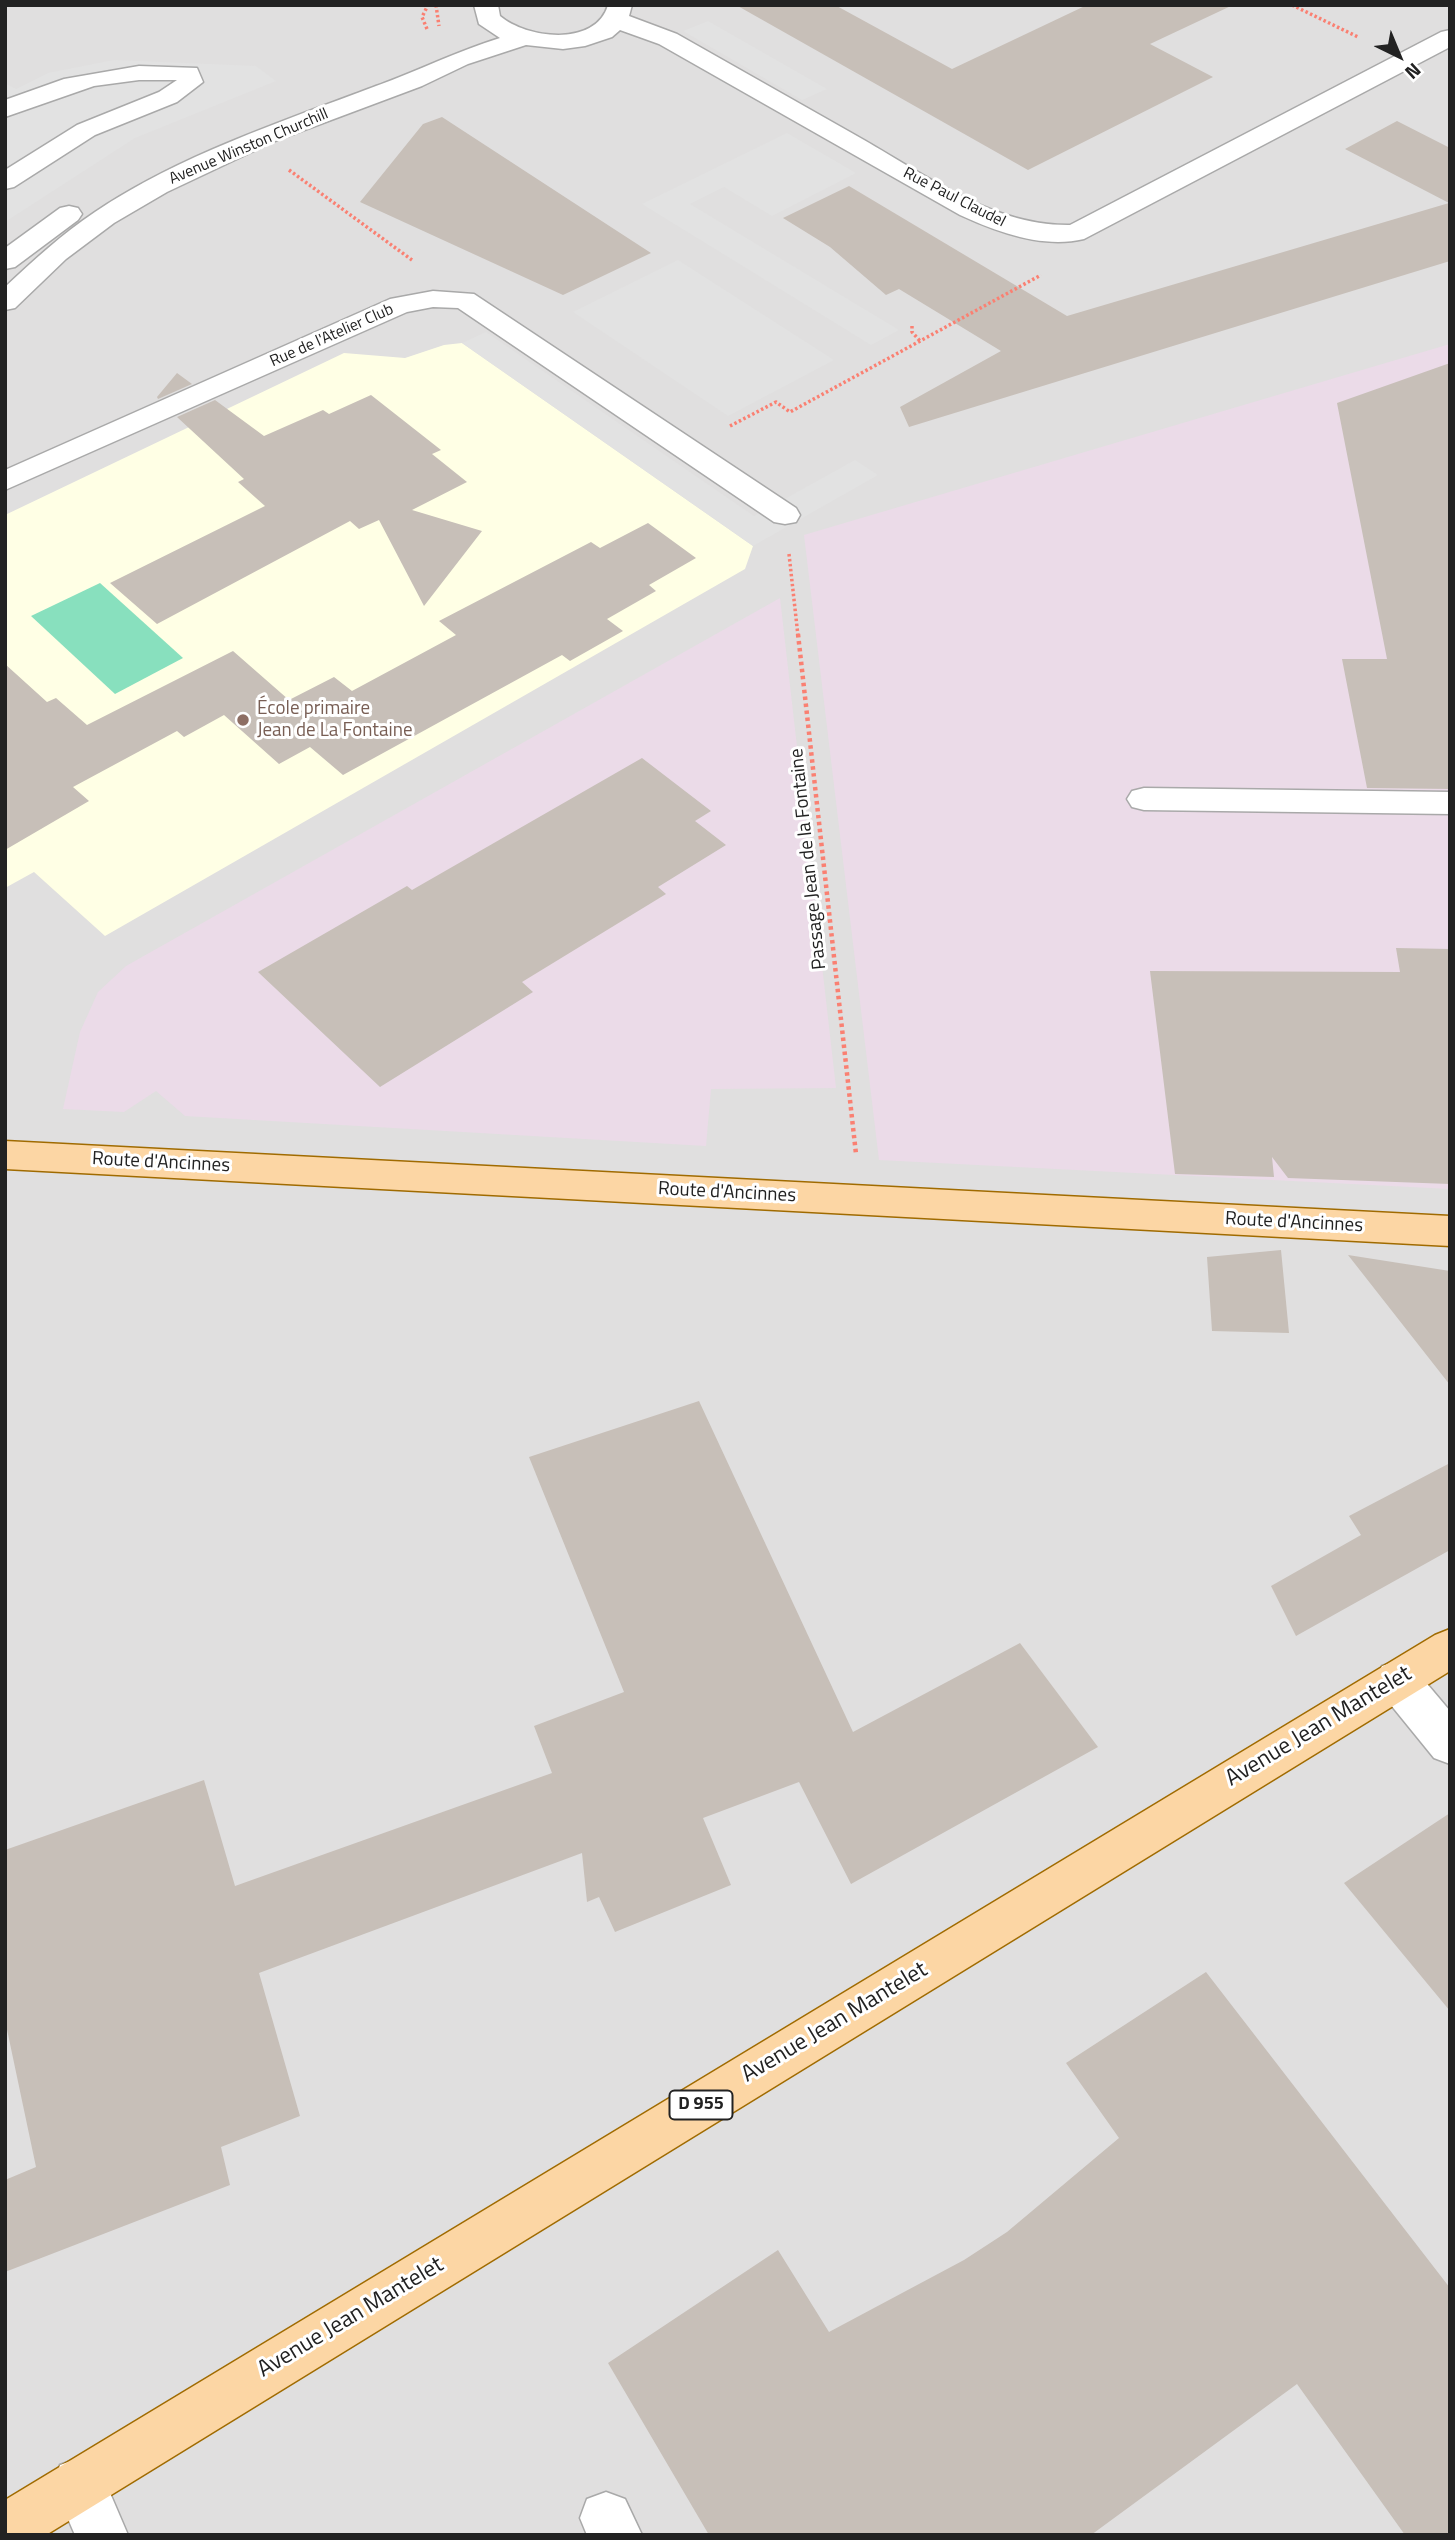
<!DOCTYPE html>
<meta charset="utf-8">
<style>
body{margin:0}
#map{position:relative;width:1455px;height:2540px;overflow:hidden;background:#f2efe9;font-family:"Titillium Web",sans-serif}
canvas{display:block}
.frame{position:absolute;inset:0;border:7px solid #222;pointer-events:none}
.north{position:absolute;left:1364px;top:21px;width:70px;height:70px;-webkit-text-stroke:5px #fff;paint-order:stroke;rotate:137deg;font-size:19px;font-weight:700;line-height:28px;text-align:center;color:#222}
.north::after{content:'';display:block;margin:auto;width:24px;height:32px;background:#222;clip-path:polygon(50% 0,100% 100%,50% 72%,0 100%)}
</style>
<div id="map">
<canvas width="1455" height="2540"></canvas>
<div class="frame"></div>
<div class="north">N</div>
</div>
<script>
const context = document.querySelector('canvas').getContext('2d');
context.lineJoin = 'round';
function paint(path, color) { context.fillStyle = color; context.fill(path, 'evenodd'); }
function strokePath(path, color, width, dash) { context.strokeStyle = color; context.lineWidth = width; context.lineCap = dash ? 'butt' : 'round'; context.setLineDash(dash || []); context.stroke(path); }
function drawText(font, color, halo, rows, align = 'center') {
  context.font = font + ' "Titillium Web",sans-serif'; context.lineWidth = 6; context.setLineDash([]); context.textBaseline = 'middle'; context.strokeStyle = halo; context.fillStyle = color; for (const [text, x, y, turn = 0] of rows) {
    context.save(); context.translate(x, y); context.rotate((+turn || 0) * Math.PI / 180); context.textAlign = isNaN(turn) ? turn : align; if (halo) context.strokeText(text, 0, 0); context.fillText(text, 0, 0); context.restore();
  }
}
const residential = new Path2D(`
 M5,5H1450V2535H5Z`);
const industrial = new Path2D(`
 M1450,344V1189L879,1160L804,535Z
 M780,598L836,1088L711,1089L706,1146L185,1116L156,1091L124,1112L63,1109L80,1032L98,992L126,966Z`);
const education = new Path2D(`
 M462,343L753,546L745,569L105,936L34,872L5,888V515L344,353L405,358L444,345Z`);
const pitch = new Path2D(`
 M100,583L183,658L115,694L31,616Z`);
const parking = new Path2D(`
 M708,21L827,89L802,100L683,31Z
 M114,60L256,66L276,81L135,138L5,222V83L16,89L48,73Z
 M787,133L856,173L772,216L724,187L690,204L899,330L871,345L642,204Z
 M678,260L834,360L728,416L573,312Z
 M486,332L754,516L855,460L878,475L753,546L462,343Z`);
const building = new Path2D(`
 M736,5H835L952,69L1087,5H1233L1150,44L1213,77L1028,170Z
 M442,117L614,229L651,253L563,295L360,202L423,124Z
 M1397,121L1450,148V261L909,427L900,407L1001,351L899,289L886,295L830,247L783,218L849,186L1067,316L1449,203L1345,149Z
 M1450,363V789L1367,788L1342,659H1387L1337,403Z
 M177,373L192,384L158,399L157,397Z
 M371,395L441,450L432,454L467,482L412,510L482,531L424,606L379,520L359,529L350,521L157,624L110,583L265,506L238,482L244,479L177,417L215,400L264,436L323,410L329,414Z
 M648,523L696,558L649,585L656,591L607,619L623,631L570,661L562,655L343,775L310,747L279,764L224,715L184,737L177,731L73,787L89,801L5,850V664L47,702L56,698L87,725L233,651L289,700L334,677L352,691L456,635L439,621L591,542L600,548Z
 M642,758L711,811L695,821L726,845L658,887L666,894L522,982L533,992L380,1087L258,972L407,886L412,890Z
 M1396,948L1450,949V1184L1288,1178L1272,1157L1274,1177L1175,1174L1150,971L1400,972Z
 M1281,1250L1289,1333L1212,1331L1207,1257Z
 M1348,1255L1450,1271V1385Z
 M699,1401L853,1732L1020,1643L1098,1747L851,1884L799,1782L703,1818L731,1885L615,1932L599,1897L587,1902L582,1853L259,1973L300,2116L221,2147L230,2185L5,2272V2180L36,2167L5,2020V1850L204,1780L235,1886L552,1773L534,1726L624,1692L529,1457Z
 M1450,1463V1550L1296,1636L1271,1586L1361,1535L1349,1516Z
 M1450,1813V2011L1344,1883Z
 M1206,1972L1450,2288V2535H1405L1297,2384L1091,2535H709L608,2363L778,2250L829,2332L964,2260L1007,2232L1119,2138L1066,2063Z`);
const pathFar1 = new Path2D(`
 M436,5L439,26
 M1292,5L1358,37
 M427,29L422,17L428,5
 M289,170L412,260
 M912,326V332L920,341
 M730,426L776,402L790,412L1041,275
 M789,554L798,636`);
const path = new Path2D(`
 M798,634L856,1154`);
const minor = new Path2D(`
 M474,5H498L500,16C527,39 596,47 608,5H632L629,16L677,34C737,68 797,102 857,136C923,173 991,226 1070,225L1441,32L1450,30V47L1084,239C1043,249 997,232 960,215L659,44L620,30L612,37L585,46L563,49L526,45L468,64L422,86L275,141L167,192L114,223L66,259L15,308L5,310V287C34,260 62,234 95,212C180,155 281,122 376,86C418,71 457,51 500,38L479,24Z
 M139,66L197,68L203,82L177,102L95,135L14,187L5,189V170L77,125L159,92L177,80H139L94,86L5,117V100L64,79Z
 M69,206L78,208L82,214L78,220L15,267L5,269V248L60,208Z
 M433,291L474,294L796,508L800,515L796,522L785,524L774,522L458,308L433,307L407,312L5,490V470L390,299Z
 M1144,788L1450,792V814L1144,810L1132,807L1127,799L1132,791Z
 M1397,1661L1412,1666L1450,1711V1764L1434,1758L1382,1694L1375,1680L1382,1666Z
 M79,2458L98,2465L128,2535H75L53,2484L60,2465Z
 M606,2492L625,2499L642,2535H587L580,2518L587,2499Z`);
const major = new Path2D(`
 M5,1141L1450,1216V1246L5,1169Z
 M1450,1629V1671L46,2535H5V2500L1435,1635Z`);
const markers = [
 [243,720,7,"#8d6e63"]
];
const farStreetnames = [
 ["Avenue Winston Churchill",249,147,-23],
 ["Rue Paul Claudel",954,198,27],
 ["Rue de l'Atelier Club",332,336,-24]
];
const shields = [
 [701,2105,63]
];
const shieldNames = [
 ["D 955",701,2105]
];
const educationNames = [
 ["École primaire",257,709],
 ["Jean de La Fontaine",257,731]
];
const streetNames = [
 ["Passage Jean de la Fontaine",809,859,-96],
 ["Route d'Ancinnes",161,1163,3],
 ["Route d'Ancinnes",727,1193,3],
 ["Route d'Ancinnes",1294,1223,3]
];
const nearStreetnames = [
 ["Avenue Jean Mantelet",1319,1727,-31],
 ["Avenue Jean Mantelet",835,2023,-31],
 ["Avenue Jean Mantelet",351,2318,-31]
];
paint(residential, '#e0dfdf');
paint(industrial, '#ebdbe8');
paint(education, '#ffffe5');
paint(pitch, '#88e0be');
paint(parking, '#e2e2e2');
paint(building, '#c7bfb8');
strokePath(minor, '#a9a9a9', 3);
strokePath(major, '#a06b00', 3);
strokePath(pathFar1, '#fa8072', 3.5, [2.5, 2.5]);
strokePath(path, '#fa8072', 4.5, [3.5, 3.5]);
paint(minor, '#fff');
paint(major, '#fcd6a4');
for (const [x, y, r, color] of markers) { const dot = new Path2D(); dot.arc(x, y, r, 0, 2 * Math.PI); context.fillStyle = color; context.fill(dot); strokePath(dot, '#fff', 2.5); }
drawText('16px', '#222', '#fff', farStreetnames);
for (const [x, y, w] of shields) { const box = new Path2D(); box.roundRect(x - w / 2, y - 14.5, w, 29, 5); context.fillStyle = '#fff'; context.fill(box); strokePath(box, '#222', 2); }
drawText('bold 18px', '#222', null, shieldNames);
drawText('19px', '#785e54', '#fff', educationNames, 'left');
drawText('19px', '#222', '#fff', streetNames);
drawText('23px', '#222', '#fff', nearStreetnames);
</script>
